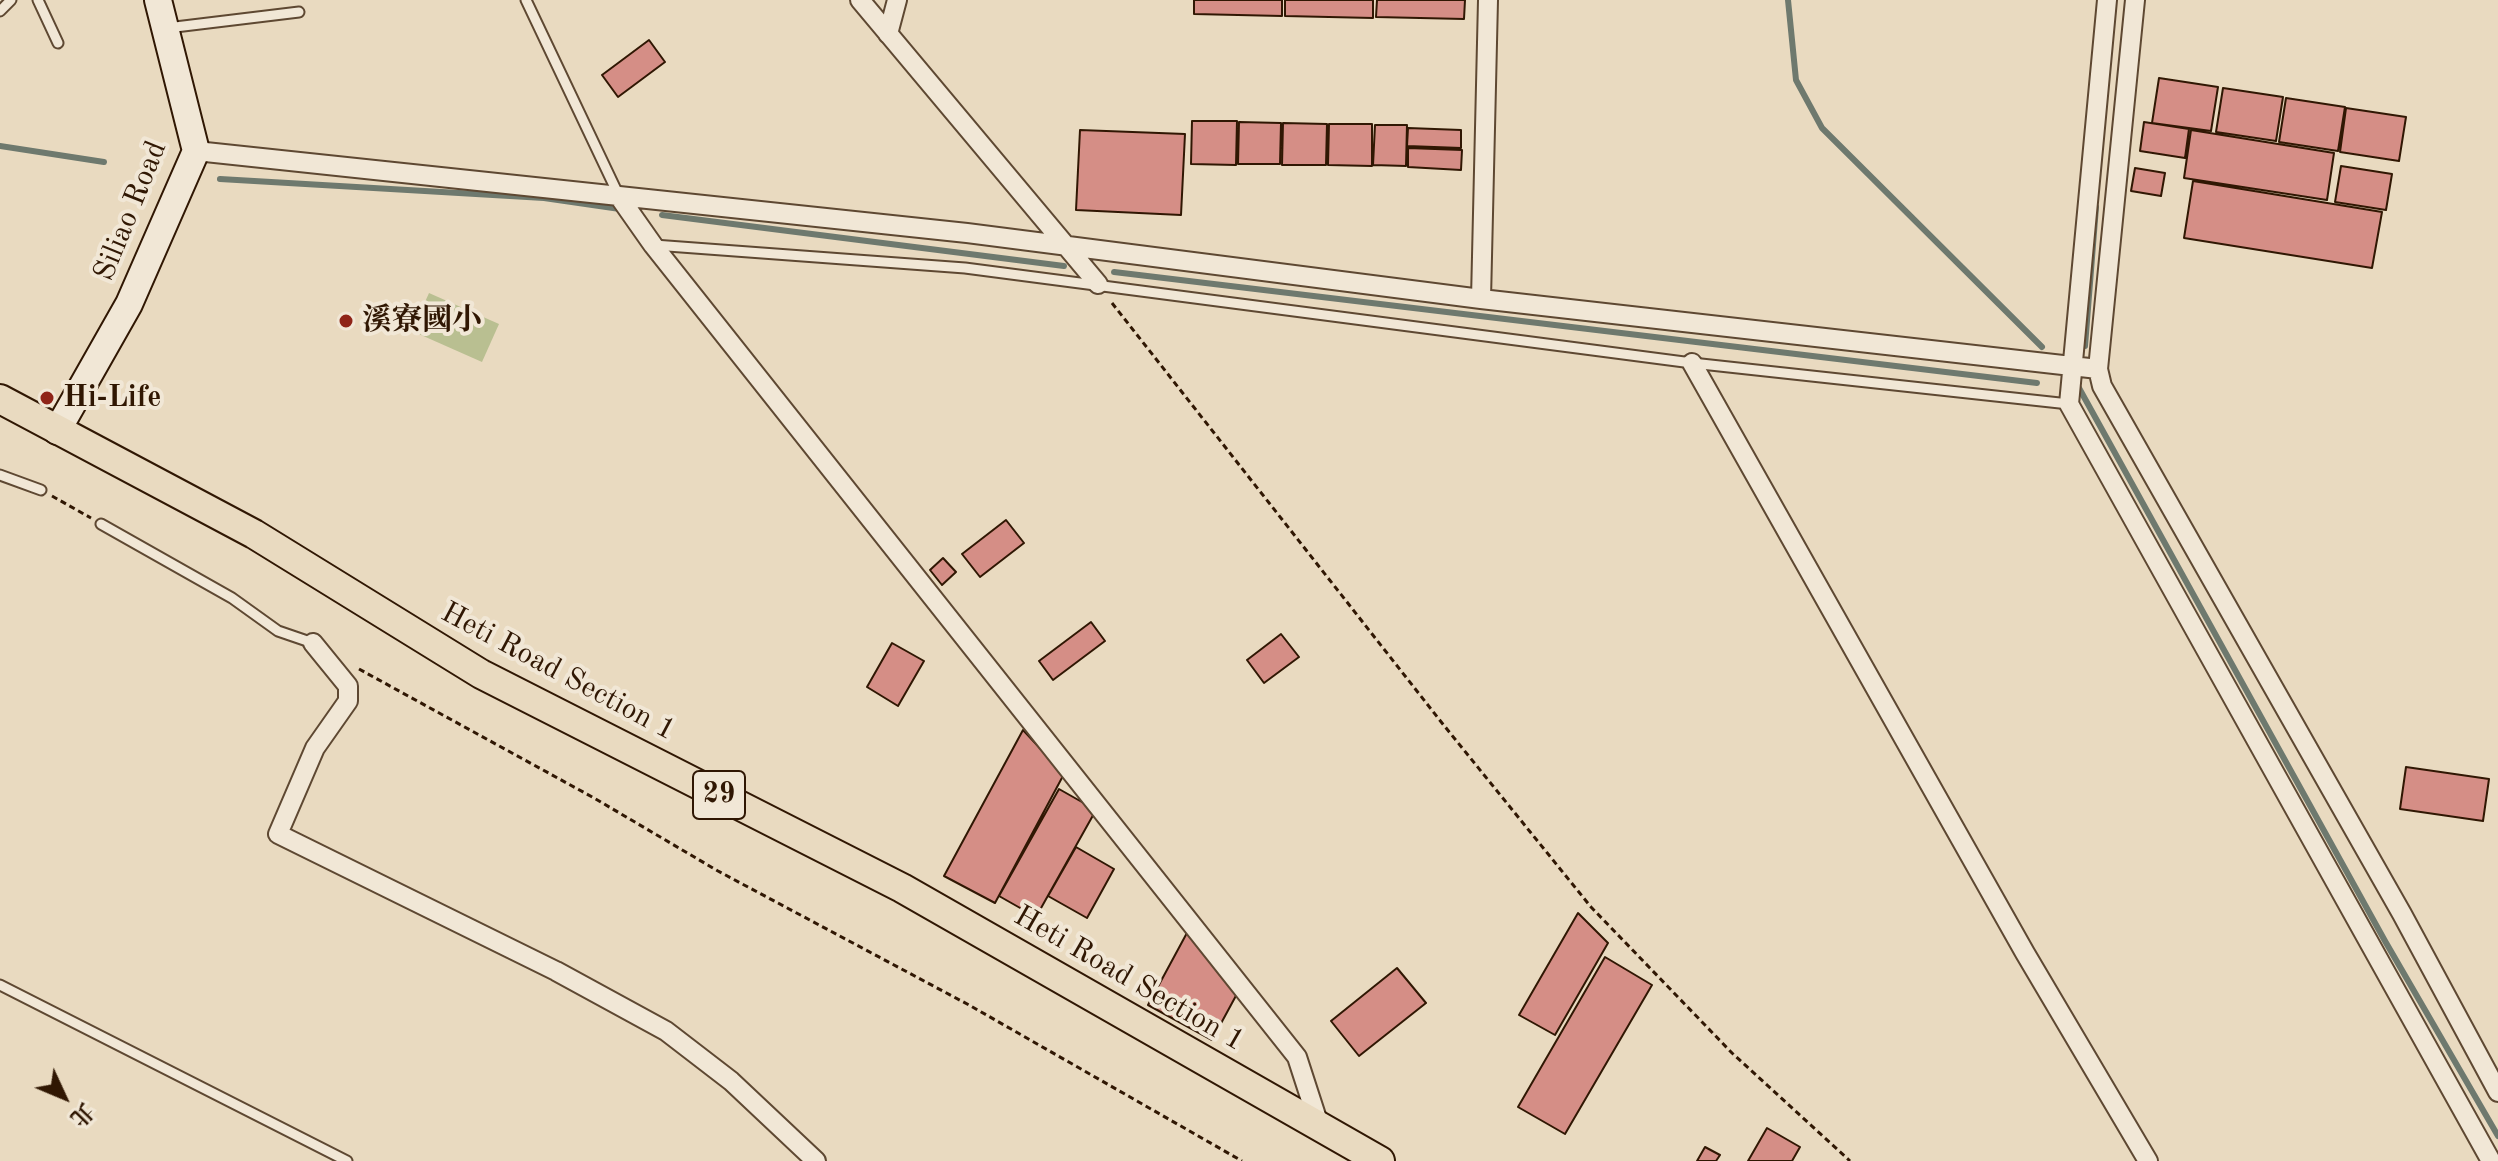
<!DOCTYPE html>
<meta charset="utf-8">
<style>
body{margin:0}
#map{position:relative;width:2498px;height:1161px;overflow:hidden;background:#e9dac0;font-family:"Old Standard TT","Noto Serif TC",serif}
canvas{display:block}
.north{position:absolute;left:24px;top:1057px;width:80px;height:80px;-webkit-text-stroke:6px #f1e7d6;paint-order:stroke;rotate:134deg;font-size:22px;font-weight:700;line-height:32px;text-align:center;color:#301703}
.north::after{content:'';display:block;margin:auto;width:28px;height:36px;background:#301703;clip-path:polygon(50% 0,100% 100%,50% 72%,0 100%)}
</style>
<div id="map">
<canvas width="2498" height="1161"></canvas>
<div class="north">北</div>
</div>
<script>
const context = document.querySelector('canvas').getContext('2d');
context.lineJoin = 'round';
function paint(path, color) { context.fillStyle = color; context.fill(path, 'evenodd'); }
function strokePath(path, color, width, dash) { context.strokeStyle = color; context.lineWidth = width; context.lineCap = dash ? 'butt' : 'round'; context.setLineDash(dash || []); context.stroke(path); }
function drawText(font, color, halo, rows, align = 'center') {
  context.font = font + ' "Old Standard TT","Noto Serif TC",serif'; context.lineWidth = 8; context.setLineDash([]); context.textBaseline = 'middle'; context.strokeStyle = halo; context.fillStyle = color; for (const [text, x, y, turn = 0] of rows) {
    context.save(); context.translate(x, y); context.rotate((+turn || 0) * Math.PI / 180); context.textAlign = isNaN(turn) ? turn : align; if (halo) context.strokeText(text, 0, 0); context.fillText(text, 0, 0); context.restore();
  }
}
const green = new Path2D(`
 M429,293L499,324L482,362L412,331Z`);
const stream = new Path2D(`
 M1788,0L1796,80L1822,128L2042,347
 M0,146L104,162
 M220,179L544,198L620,209
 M662,215L1064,266
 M1114,272L2037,383
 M2085,346L2096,207
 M2079,388L2385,941L2498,1136`);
const building = new Path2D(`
 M1194,0H1282V16L1194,14Z
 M1285,0H1373V18L1285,16Z
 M1377,0H1465L1464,19L1376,17Z
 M649,40L665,62L618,97L602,75Z
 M2159,78L2218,87L2211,131L2152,123Z
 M2223,88L2283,97L2276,141L2216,132Z
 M2286,98L2345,107L2338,151L2279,142Z
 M2346,108L2406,117L2399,161L2340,152Z
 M1192,121H1237L1236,165L1191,164Z
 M1239,122L1281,123L1280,164H1238Z
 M2144,122L2189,129L2185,158L2140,151Z
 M1283,123L1327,124L1326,165H1282Z
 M1329,124H1372V166L1328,165Z
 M1375,125H1407L1406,166L1373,165Z
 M1408,128L1461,130V148L1407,146Z
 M1080,130L1185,134L1181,215L1076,210Z
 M2191,130L2334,153L2327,200L2184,178Z
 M1408,148L1462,150L1461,170L1408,167Z
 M2341,166L2392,174L2386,210L2335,202Z
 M2135,168L2165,173L2161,196L2131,191Z
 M2193,181L2382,212L2372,268L2184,238Z
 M1006,520L1024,543L980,577L962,554Z
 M943,558L956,572L942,585L930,570Z
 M1091,622L1105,641L1053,680L1039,661Z
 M1281,634L1299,657L1264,683L1247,660Z
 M892,643L924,661L898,706L867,687Z
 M1023,730L1064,774L995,903L944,876Z
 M2406,767L2489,779L2483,821L2400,809Z
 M1059,789L1096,810L1036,917L999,896Z
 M1076,847L1114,869L1087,918L1048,896Z
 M1578,913L1608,943L1555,1035L1519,1015Z
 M1188,931L1238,992L1212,1040L1148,1005Z
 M1605,957L1652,985L1565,1134L1518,1107Z
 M1397,968L1426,1003L1359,1056L1331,1021Z
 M1767,1128L1800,1147L1792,1161H1748Z
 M1705,1147L1720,1155L1716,1161H1697Z`);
const path = new Path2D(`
 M1112,303L1442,723L1591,907L1732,1053L1850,1161
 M52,496L91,518
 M359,669L594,798L718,871L969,1005L1242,1161`);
const lane = new Path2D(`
 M38,0L58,43
 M526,0L619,196
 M0,11L11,0
 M167,28L299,12
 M654,245L965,268L1692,363L2069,404
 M0,475L41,490
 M101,524L232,598L278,631L313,643
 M0,985L347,1161`);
const street = new Path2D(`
 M860,0L1098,284
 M2107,0L2069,404L2491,1161
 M2135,0L2098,369L2102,386L2402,914L2498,1092
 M888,34L897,0
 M196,151L967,233L1481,299L2098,369
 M620,198L653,245L1297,1057L1320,1128
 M1481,299L1488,0
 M1692,363L2025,953L2148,1161
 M313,643L348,686V701L315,748L278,834L556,971L666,1031L731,1081L816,1161`);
const secondary = new Path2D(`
 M57,431L129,304L196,151L158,0`);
const primary = new Path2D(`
 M0,399L254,534L481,674L902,888L1380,1161`);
const markers = [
 [346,321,8,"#8f2418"],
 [47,398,8,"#8f2418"]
];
const shields = [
 [719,795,52]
];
const shieldNames = [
 ["29",719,795]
];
const streetNames = [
 ["Siliao Road",131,211,-68],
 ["Heti Road Section 1",558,672,28],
 ["Heti Road Section 1",1129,979,30]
];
const poiNames = [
 ["溪寮國小",362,321],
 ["Hi-Life",63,398]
];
paint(green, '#b9bf91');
strokePath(stream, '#6e796e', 6);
paint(building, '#d58e86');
strokePath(building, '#301703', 2);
strokePath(lane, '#5e4832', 13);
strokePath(street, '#5e4832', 22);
strokePath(secondary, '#301703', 30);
strokePath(primary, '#301703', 32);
strokePath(path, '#301703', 3, [6, 4]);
strokePath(lane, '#f1e7d6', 9);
strokePath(street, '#f1e7d6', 18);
strokePath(secondary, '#f1e7d6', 26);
strokePath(primary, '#e9dac0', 28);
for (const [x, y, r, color] of markers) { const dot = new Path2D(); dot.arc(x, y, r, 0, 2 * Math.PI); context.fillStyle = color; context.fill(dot); strokePath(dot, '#f1e7d6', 3); }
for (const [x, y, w] of shields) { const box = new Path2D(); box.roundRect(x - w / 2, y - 24, w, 48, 6); context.fillStyle = '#f1e7d6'; context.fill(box); strokePath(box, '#301703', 2); }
drawText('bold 28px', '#301703', null, shieldNames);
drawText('30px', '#301703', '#f1e7d6', streetNames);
drawText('bold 30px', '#301703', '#f1e7d6', poiNames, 'left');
</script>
